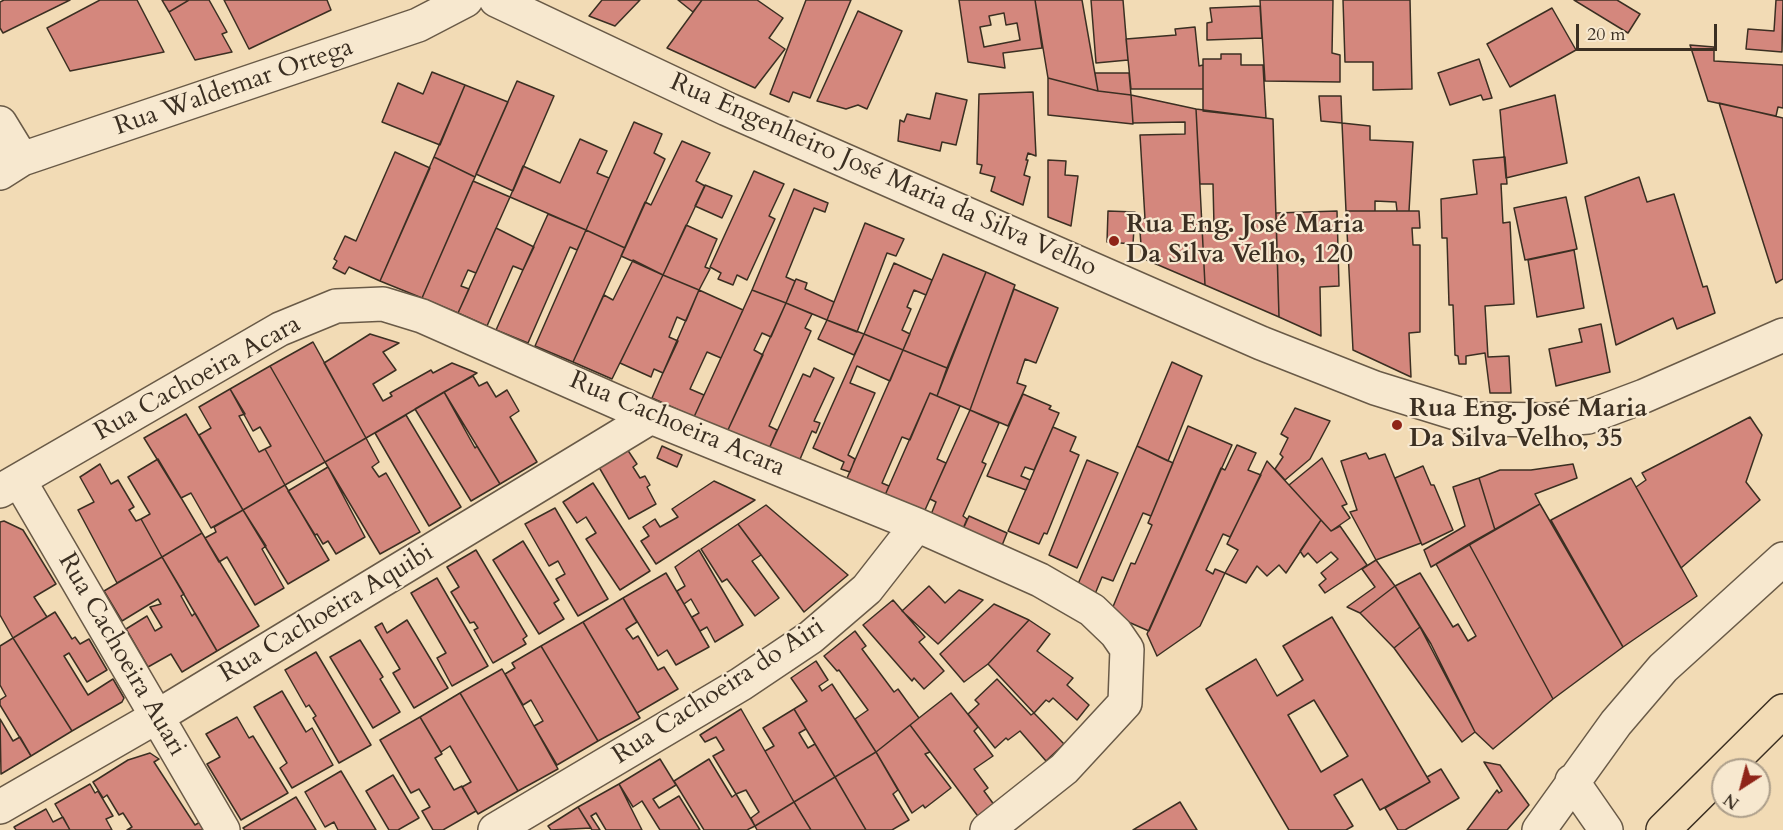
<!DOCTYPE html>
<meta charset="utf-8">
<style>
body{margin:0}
#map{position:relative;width:1783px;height:830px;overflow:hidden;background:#f2dbb5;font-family:Cardo,serif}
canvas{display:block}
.north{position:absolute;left:1711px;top:758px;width:60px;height:60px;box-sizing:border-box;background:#f7e8cf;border:2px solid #ac9e8a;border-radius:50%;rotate:216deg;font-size:16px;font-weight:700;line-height:24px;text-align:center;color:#3b2f22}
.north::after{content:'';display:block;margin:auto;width:21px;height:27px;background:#8f2418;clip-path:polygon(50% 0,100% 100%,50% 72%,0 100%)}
.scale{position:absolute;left:1576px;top:24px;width:141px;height:27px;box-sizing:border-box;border:3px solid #3b2f22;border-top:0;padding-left:8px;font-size:18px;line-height:21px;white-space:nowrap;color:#3b2f22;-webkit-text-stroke:4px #f7e8cf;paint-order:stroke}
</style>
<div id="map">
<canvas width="1783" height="830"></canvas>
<div class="north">N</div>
<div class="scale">20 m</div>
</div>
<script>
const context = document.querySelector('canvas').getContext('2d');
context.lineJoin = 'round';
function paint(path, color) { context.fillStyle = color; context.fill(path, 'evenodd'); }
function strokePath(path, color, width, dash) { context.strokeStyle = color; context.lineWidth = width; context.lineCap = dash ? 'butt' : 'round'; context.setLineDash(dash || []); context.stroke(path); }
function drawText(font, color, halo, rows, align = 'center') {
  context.font = font + ' Cardo,serif'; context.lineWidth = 4.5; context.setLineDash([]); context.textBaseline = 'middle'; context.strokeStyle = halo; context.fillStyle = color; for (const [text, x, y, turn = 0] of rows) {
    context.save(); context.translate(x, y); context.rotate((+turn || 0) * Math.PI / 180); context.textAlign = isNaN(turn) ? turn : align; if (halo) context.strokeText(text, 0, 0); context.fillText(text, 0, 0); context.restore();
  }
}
const building = new Path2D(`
 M4,0H70L3,33L0,28V2Z
 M100,0H137L164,52L70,71L47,28Z
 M162,0H189L169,12Z
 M189,0H209L227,32L222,34L232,52L195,60L169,12Z
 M224,0H327L331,10L249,49Z
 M602,0H640L615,26L589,16Z
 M678,0H702L693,12Z
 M702,0H757L783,18L769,38L785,49L755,88L667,48Z
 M806,0H851L810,98L793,92L789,102L770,94Z
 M959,0H1035L1042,48L1003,53L1005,68L968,62ZM1004,13L1006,25L1017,23L1020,40L984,47L980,27L991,25L989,16Z
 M1035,0H1082L1098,91L1048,78Z
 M1091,0H1123L1128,60L1096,63Z
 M1260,0H1333L1332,53L1340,55V82L1265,81Z
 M1343,0H1410L1412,89L1373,90V62H1345Z
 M1574,0H1617L1640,14L1628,33Z
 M1776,0H1783L1782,52L1746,49L1748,29L1774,31Z
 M1260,6L1262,38L1207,40V23L1212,22L1210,8Z
 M1552,8L1576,50L1510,87L1487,44Z
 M858,11L902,31L867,109L858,105L846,109L817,101Z
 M1195,27L1199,66L1203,65V89H1131L1126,39L1176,35L1175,29Z
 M1690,45L1714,47V61L1783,65V108L1778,107L1776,116L1708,101Z
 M1221,54H1241V65H1263L1266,118L1203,111V59H1221Z
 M1479,59L1492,98L1483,100L1481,95L1450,105L1438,73Z
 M432,72L465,85L440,145L382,122L398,83L423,94Z
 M1095,73H1129L1131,95L1098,91Z
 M1048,78L1098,91L1131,95L1133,124L1048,115Z
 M517,81L554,96L513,191L476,174Z
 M465,85L508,102L475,177L434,157Z
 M1033,92L1036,156L1028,153L1026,160H1028L1024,175L1030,177L1023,205L991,191L995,177L980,173L982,165L977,164L979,94Z
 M936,93L967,100L956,145L942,142L940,151L898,141L900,120L904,122L907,114L930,119Z
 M1131,95L1196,109L1205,285L1142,258L1139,218L1145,219L1140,135L1185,134V122L1133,123Z
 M1555,95L1567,163L1506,178L1500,110Z
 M1319,96H1341L1342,123L1321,121Z
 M1719,103L1783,118V279L1776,283Z
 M1196,109L1273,119L1279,317L1205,285L1202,227L1214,226L1213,184H1200Z
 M634,122L662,134L654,153L665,159L625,248L586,230Z
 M1342,123L1370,126V140L1413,142L1409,211H1397L1396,202L1375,201V211H1346Z
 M580,139L607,151L597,173L609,178L586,230L510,197L523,166L560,183Z
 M682,141L710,153L696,181L705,186L663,275L621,256L645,202L651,205Z
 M395,152L430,168L380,281L349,267L345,274L333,268L337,261L334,259L345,236L356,241Z
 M434,157L475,177L422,298L380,281Z
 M1505,157L1507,184H1501L1503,223L1510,222L1514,304L1485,306L1488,357L1509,356L1511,393H1490L1485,353L1466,356V364H1459L1458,356L1455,355L1453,305H1449L1447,238H1442L1441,199L1477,194L1473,160Z
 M1048,160L1066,161L1065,175L1078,176L1071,226L1048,217Z
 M754,171L784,184L769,216L775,219L747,280L737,275L733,285L718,279L721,273L710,267Z
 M1639,177L1647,202L1674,194L1703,287L1707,286L1715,313L1677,329L1673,318L1616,345L1585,197Z
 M473,181L510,197L476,273L468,270L461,286L469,289L458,313L422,298Z
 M705,185L732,196L722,218L695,206Z
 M794,189L828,203L825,212L814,208L786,277L795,281L786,303L752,290Z
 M1566,197L1577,249L1525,260L1514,208Z
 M1108,211L1135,212L1133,244L1107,242Z
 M1337,211L1339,286L1320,287L1321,336L1279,317L1276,213Z
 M1346,211H1419L1420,228H1412L1413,245H1420V332L1409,333L1411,377L1353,350Z
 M548,214L586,230L577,250L570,247L528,343L496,330Z
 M865,223L904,239L896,256L887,253L857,332L827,320Z
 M686,225L717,239L705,267L710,269L699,290L663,275Z
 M496,228L534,247L523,270L513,266L487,326L458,313Z
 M586,230L625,248L573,362L535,346Z
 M1574,250L1584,308L1537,317L1528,260Z
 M943,254L986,272L947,368L903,350Z
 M633,260L663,275L612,379L573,362L604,295L613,300Z
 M894,263L932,280L926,295L914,290L907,307L911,309L902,330L910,334L903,350L864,334Z
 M986,272L1015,285L970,410L937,396Z
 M663,275L699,290L686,321L677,317L669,337L678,341L663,373L654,369L651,377L620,363Z
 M796,279L807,283L805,289L834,302L827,320L786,303Z
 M1014,289L1058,308L1036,363L1025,359L1017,383L1026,386L1008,426L970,410Z
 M699,290L743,310L721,358L707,352L690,389L704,395L694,417L652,398Z
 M752,290L786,303L771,337L762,333L754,350L763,355L727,432L694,417Z
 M786,303L812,314L805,328L811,331L769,426L777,430L768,451L727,432Z
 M827,320L864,334L854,355L818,339Z
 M1601,324L1610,372L1556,386L1549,349L1582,342L1579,329Z
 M370,334L399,343L383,352L396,370L373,384L383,401L392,396L390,393L431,370L433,373L452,363L477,373L366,438L324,363Z
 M864,334L903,350L890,381L857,366L850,383L875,393L848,455L855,459L850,472L841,469L844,462L813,448Z
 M313,342L366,438L325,462L270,366Z
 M903,350L947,368L937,396L930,393L910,440L902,437L882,483L889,486L882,502L844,485Z
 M1172,362L1202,376L1168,461L1137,446Z
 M270,366L325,462L285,485L265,449L271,446L260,427L253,431L230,389Z
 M814,368L834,378L814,421L820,423L816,433L812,431L798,464L768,451L803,374L810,377Z
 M473,376L479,386L487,382L496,397L507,390L519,411L510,417L537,462L500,484L444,392Z
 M230,389L245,414L239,416L259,452L265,449L285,485L243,510L199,435L211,428L199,407Z
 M444,392L475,448L477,446L500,484L471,501L415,409Z
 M930,393L960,406L937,459L946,463L921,519L882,502Z
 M1023,394L1051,406L1049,409L1059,413L1034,470L1025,467L1021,476L1030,480L1026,490L987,476Z
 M1295,408L1330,421L1310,459L1285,480L1275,469L1283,457L1280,454L1288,438L1281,434Z
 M970,410L999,423L982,462L986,464L963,516L967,519L960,536L928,522L936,502L930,499Z
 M186,414L243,510L211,528L191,493L181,498L144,438Z
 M406,415L461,507L429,526L375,433Z
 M1750,417L1762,435L1746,482L1760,500L1681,568L1636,487L1646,480L1642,473Z
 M1188,426L1232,445L1149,631L1110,614L1131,563L1135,564L1152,525L1148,523Z
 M1053,427L1076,437L1070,451L1079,455L1047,534L1044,533L1039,544L1008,531Z
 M366,438L379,462L372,467L379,477L386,473L420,532L380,554L325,462Z
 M1237,445L1256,453L1248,470L1261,475L1230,537L1223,534L1206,570L1213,574L1215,569L1225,573L1200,626L1157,656L1147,634L1221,468L1225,470Z
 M625,446L637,464L633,467L640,478L645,476L650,485L647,487L656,504L629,519L596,462Z
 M662,446L682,455L677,467L657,458Z
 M1137,446L1173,463L1151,516L1143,513L1113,581L1102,577L1093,599L1075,591Z
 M1366,453L1369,459L1385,454L1421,543L1376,560L1350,512L1357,510L1341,461Z
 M1322,458L1347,504L1342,506L1350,518L1331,531L1289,485Z
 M158,459L202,533L162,557L141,519L150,514L128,477Z
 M1087,460L1118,473L1077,568L1049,555Z
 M1267,461L1321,520L1286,573L1279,565L1267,576L1257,566L1246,583L1225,573L1238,550L1227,544Z
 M100,464L111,484L118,480L134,507L129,510L136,521L141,519L162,557L117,583L78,510L94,502L80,477Z
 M1573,464L1577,478L1535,494L1540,504L1495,530L1479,478L1500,470H1531Z
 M1423,466L1431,485H1434L1453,530L1422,545L1395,478Z
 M328,467L365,537L336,554L328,541L323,544L317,534L315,535L288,491Z
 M1479,478L1495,530L1431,567L1424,550L1465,526L1453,487Z
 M1631,478L1697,596L1623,647L1551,520Z
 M714,481L755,500L656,564L641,541L649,536L643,527L655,519L660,527L678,517L672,509Z
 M593,483L650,571L620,590L586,539L596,533L586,517L577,523L563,502Z
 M285,485L329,560L288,584L243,510Z
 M1540,504L1623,647L1553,699L1469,544Z
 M766,505L848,575L804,612L738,524Z
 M555,508L608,599L578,616L556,579L565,574L558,561L549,566L525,524Z
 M243,510L266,546L262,549L284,588L255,605L227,557L219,562L205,538L216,532L214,527Z
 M969,516L1007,533L999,553L960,536Z
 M1321,520L1331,531L1340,526L1367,565L1325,593L1319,585L1326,579L1321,573L1338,559L1331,552L1317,563L1308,553L1304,557L1300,551Z
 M4,521L23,530L56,584L34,597L47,617L13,638L0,615V522Z
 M738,524L761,555L752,561L779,598L755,616L727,579L722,582L701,549Z
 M202,533L259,626L217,651L162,557Z
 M523,541L559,600L554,603L564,619L539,634L493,560Z
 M1469,544L1553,699L1493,749L1475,732L1431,644L1395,586L1420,573L1453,627L1458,624L1468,641L1476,636L1436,564Z
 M476,550L527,636L523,639L526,644L493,663L474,630L478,628L474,622L470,623L451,592L459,587L447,567Z
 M699,550L743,625L715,642L707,627L700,631L692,617L699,613L691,599L684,604L677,591L685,586L675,567Z
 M162,557L184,594L181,596L192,616L195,613L217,651L182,672L171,654L148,667L126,629L147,616L155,631L162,627L150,607L161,604L158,599L122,621L104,591Z
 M1376,560L1395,586L1360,613L1347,607L1375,587L1362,569Z
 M666,573L709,647L676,665L667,650L658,656L623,598Z
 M437,578L488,666L452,686L437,658L446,653L411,593Z
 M929,586L945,603L959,590L983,600L938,644L902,611Z
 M1395,586L1420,627L1394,648L1360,613Z
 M623,598L637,622L626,629L633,639L638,636L658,670L664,667L678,689L637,713L583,622Z
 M893,600L925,637L919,642L944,671L924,689L914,678L912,681L863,625Z
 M994,604L1029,620L988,664L964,682L940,654Z
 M55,612L72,639L75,637L80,644L89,639L107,670L87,682L69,653L64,656L88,695L113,679L124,698L122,702L72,731L13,638Z
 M1332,617L1430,782L1380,810L1362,779L1334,795L1353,826L1346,830H1289L1206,689L1256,659L1277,696L1303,680L1283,646ZM1314,700L1348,756L1321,772L1288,715Z
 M407,620L448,688L414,708L393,673L400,669L375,627L382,623L387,633Z
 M1029,620L1050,634L1037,651L1073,678L1067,685L1089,705L1077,720L1053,698L1049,702L1046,700L1034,713L988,664Z
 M583,622L640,718L598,741L541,646Z
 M1420,627L1475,732L1462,742L1394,648Z
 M855,631L866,646L862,649L894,692L898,689L919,718L876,752L855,719L868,710L839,670L837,671L824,656Z
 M13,638L72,731L31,756L0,705V700L6,696L0,685V646Z
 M360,640L383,677L380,679L400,712L373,728L330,657Z
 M541,646L598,741L557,765L534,726L543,721L531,700L523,705L505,674L515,668L512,663Z
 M316,652L371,745L339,763L313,718L316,716L309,705L306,707L285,670Z
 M816,661L828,680L819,686L822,691L832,684L876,752L835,777L794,709L807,701L791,678Z
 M502,669L558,769L518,791L460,693Z
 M997,679L1031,715L1034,713L1064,744L1046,761L1020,731L1008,740L1006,738L995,748L968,714L979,704L975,700Z
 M282,691L306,732L312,728L333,765L292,788L280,768L287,763L254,707Z
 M460,693L518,791L478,814L462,787L471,782L450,746L441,752L420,717Z
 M951,693L978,727L974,731L993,756L974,769L988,788L984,791L995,806L980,819L910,725Z
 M741,709L794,802L755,826L751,818L759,812L746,790L736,794L713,756L724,750L716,737L705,742L700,735Z
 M794,709L806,729L799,733L808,748L815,744L835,777L794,802L765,751L774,746L763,728Z
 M237,717L249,738L253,736L288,793L241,820L207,764L220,757L206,734Z
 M420,717L442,754L435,758L454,790L462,786L476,811L443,830H433L422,811L430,807L419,789L411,793L380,740Z
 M0,719L13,741L20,737L31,756L1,774Z
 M910,725L930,752L925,754L951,788L925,808L923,805L912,813L876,752Z
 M876,752L898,790L893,794L909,820L892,830H866L835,777Z
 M150,753L159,759L154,762L195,825L200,822L205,830H127L132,827L123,813L119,815L107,795L103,798L93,782L128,760Z
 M660,759L676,785L653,799L659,808L679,796L700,830H660L642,801L633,807L619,784Z
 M709,759L732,797L736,794L755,826L747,830H704L674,781Z
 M1484,762L1500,765L1529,805L1507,830H1467L1497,790L1499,793L1502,791Z
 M1441,769L1459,798L1405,830H1398L1385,808L1430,782L1427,777Z
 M341,771L376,830H338L334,822L325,827L305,792Z
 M393,775L419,818L398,830H389L366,791Z
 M835,777L866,830H811L794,802Z
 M90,784L95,793L98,791L113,816L106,819L112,830H70L55,804Z
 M619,784L642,830H606L596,813L591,816L600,830H592L578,807Z
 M296,797L316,830H245L243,828Z
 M794,802L811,830H757L755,826Z
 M1180,802L1197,830H1133Z
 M578,807L591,828L551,830L548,826Z
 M46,809L53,822L63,817L70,830H16L14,827Z`);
const minor = new Path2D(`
 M496,0L727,109L1261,343L1375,388L1475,419L1550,420L1588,417L1644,396L1783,335
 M0,123L22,159
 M0,173L22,159L418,25L466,0
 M19,480L223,830
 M0,491L280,329L336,306L383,304L422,316L651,417L917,525L1040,580L1092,610L1116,633L1127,649L1125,703L1064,769L987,830
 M1572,781L1606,830
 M0,807L158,716L651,417
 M495,830L741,684L811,637L867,589L917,525
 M1539,830L1616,723L1663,668L1783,559`);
const primary = new Path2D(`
 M1663,830L1783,711`);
const markers = [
 [1114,241,6,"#8f2418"],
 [1397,425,6,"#8f2418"]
];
const streetNames = [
 ["Rua Waldemar Ortega",234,88,-19],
 ["Rua Engenheiro José Maria da Silva Velho",883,176,24],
 ["Rua Cachoeira Acara",198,379,-29],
 ["Rua Cachoeira Acara",677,425,23],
 ["Rua Cachoeira Aquibi",327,614,-31],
 ["Rua Cachoeira Auari",121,655,60],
 ["Rua Cachoeira do Airi",719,692,-33]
];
const poiNames = [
 ["Rua Eng. José Maria",1126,226],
 ["Da Silva Velho, 120",1126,256],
 ["Rua Eng. José Maria",1409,410],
 ["Da Silva Velho, 35",1409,440]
];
paint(building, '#d4877d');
strokePath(building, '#3b2f22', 1.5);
strokePath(minor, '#695a47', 36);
strokePath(primary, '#3b2f22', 36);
strokePath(minor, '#f7e8cf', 33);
strokePath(primary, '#f2dbb5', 33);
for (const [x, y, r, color] of markers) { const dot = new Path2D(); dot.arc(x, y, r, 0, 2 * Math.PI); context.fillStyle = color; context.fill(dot); strokePath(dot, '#f7e8cf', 2); }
drawText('26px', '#3b2f22', '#f7e8cf', streetNames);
drawText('bold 26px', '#3b2f22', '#f7e8cf', poiNames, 'left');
</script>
